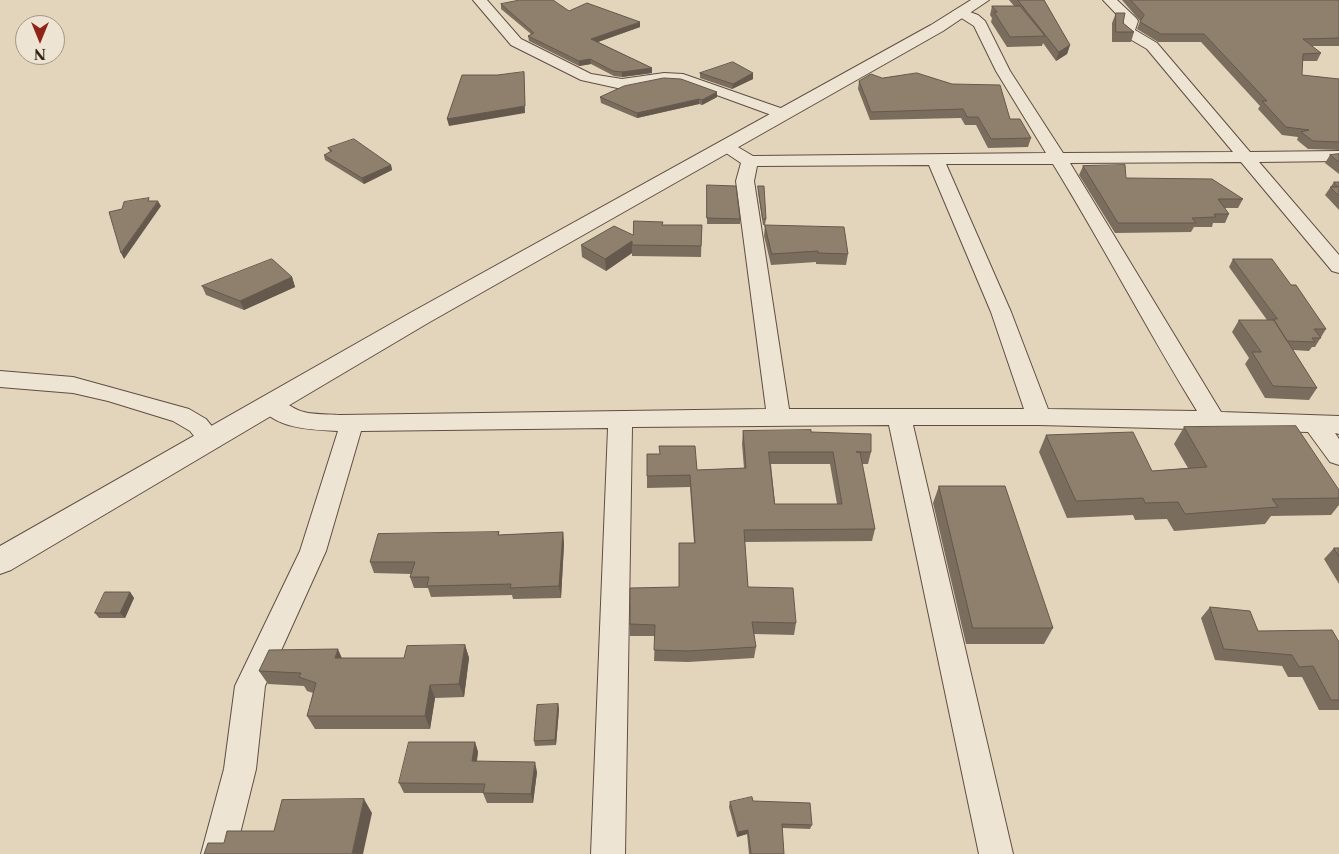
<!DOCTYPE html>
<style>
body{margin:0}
#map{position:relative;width:1339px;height:854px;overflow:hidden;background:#e3d5bb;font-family:"Libre Caslon Text",serif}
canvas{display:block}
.north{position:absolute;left:15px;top:15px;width:50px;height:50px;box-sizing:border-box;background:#ede4d3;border:1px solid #a39689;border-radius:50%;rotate:180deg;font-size:14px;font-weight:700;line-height:20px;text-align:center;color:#352119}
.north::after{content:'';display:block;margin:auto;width:18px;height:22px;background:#8f2418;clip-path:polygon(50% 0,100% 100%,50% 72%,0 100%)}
</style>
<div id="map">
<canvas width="1339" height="854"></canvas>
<div class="north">N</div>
</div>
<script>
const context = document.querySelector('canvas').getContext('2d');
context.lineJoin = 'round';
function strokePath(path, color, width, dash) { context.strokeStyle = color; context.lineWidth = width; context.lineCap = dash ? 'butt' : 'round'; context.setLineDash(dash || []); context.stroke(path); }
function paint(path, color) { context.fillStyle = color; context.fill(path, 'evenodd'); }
const minor = new Path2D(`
 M473,0H487L521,39L591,74L622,79L664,73L683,74L789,111L791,114L783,119L777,117L681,82L664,81L622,89L581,80L511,45Z
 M1103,0H1117L1136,18L1138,21L1135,30L1157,43L1250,152L1339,151V161L1259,162L1339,255V273L1332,271L1241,162L1070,163L1221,412L1339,416V434L1335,433L1339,439V465L1330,462L1308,432L1039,425H913L1013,854H979L889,425L632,427L625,854H591L608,428L361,431L326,551L265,686L256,769L235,854H201L224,769L235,686L300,551L338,431C313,430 274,429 259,405L263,399C280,394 288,408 304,412C315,415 328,414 340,415L766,409L736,181L741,163L717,147L719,143H731L753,156L1046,153L996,71L974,26L952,12L959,8L978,15L985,21L1010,71L1063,153L1233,152L1147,49L1123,35L1121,32L1124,22ZM946,164H1053C1103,245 1147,330 1197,411L1048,409L1011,312ZM929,165L991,312L1024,409H789L754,181L757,166Z
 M0,371L73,377L189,409L206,419L223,440L220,446L211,449L202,446L190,431L173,421L108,401L73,393L0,387Z`);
const tertiary = new Path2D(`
 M971,0H989L943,31L428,323L11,570L0,574V546L410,313L931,25Z`);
const wall = new Path2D(`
 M1009,0H1044L1070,45L1067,54L1056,61L1043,43L1042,46L1007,47L991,22L992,18L990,15L992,6H1014Z
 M1122,0H1339V46H1312L1321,53L1317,61H1302V75L1339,79V150L1308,149L1297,140L1298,137L1282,135L1258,109L1260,106L1201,42H1158L1137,29L1140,21Z
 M501,4L569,11L640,27L598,42L652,68V73L622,77L614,76L591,64L579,66L529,41L528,36L531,34L501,9Z
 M1116,13L1123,23L1134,32L1131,42H1112V23Z
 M700,73H753V79L732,89L700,78Z
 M882,78L1010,119L1031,138L1028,147L988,148L976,125H965L961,118L870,120L858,89L859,81Z
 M600,97H717L702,105L699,104L637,118L601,103Z
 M328,148L391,165L392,170L364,184L325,160L324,155L330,152Z
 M1339,154V174L1325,163L1330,155Z
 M1083,166L1126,178L1243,199L1238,208H1225L1229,214L1225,223H1213L1212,227H1194L1191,232L1115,233L1079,175Z
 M1334,182H1339V210L1325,195Z
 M707,185L740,219V224H707Z
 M758,186L766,219L765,225L848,254L846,265L816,264V262L771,265L764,236L765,225H763L758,192Z
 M663,225H702L701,257L632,256V253L606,271L582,257L581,245L633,235Z
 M1233,259L1291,285L1326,329L1315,347H1312L1309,351L1293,350L1317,388L1309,400L1265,398L1245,364L1249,358L1232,332L1239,320H1267L1229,267Z
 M292,277L295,287L244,310L206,295L202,286Z
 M1184,427L1339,490V505L1331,515L1271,516L1265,524L1174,531L1167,519L1135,520L1133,515L1067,518L1039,452L1046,435L1152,471L1188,468L1174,444Z
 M743,431L811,432L871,452L868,464H862L875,529L872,541L745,542L748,587L796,623L794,635L754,634L756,647L754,658L688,662L654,661L655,636H630V624L679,587V543H694L690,487L647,488V476L697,470L744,468L742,444ZM771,464H830L837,504H775Z
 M939,486L1053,628L1044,644H966L933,503Z
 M499,532V535L563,532L564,544L561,598L513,599L512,595L431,597L428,588H414L410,577L411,574L374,573L370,562Z
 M1334,548H1339V584L1324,559Z
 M130,592L134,598L125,618H99L95,613Z
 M1210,607L1258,631L1339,642V710H1319L1302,677H1288L1282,666L1215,660L1201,618Z
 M465,645L469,658L464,697L435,698L430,729H315L307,716L313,693L307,691L304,686L268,684L259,671L342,658H404Z
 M558,704L559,709L556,745L535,746L534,741Z
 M475,742L478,752L477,761L537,772L533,803H487L483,793H404L399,783Z
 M753,801L812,825L810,829L782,828L784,854H749L747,834L737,837L729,807L730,802Z`);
const shadedWall = new Path2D(`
 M640,22V27L592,44L591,39Z
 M1070,45L1067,54L1056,61L1059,52Z
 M590,59L591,64L579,66V61Z
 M652,68V73L622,77V72Z
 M524,72L525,113L449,126L447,119Z
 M753,73V79L732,89L733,84Z
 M717,92V97L702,105V100Z
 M699,99V104L637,118V113Z
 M391,165L392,170L364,184L362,178Z
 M158,201L161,206L124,259L121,253Z
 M632,241V253L606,271L605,259Z
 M292,277L295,287L244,310L240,301Z
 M563,532L564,544L561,598L559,586Z
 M130,592L134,598L125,618L120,613Z
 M465,645L469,658L464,697L459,684Z
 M338,649L344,663L335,658Z
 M430,685L435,698L430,729L425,716Z
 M558,704L559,709L556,745L555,740Z
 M475,742L478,752L475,771L472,761Z
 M535,762L537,772L533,803L531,794Z
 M364,799L372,813L363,854H352Z
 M748,830L747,834L737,837L738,832Z`);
const building = new Path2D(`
 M520,0H553L569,11L587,3L640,22L591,39L652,68L622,72L613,71L590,59L579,61L528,36L534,33L501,4Z
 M1018,0H1044L1070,45L1059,52Z
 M1131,0H1339V38L1303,39L1321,53L1303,54L1302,75L1339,79V142L1313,141L1301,132L1309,130L1286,127L1262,101H1267L1204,34H1161L1140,22L1144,15Z
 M992,6H1020L1045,36L1010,37L994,12H997Z
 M1116,13H1125L1123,23L1134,32H1116Z
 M733,62L753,73L733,84L700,73Z
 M524,72L525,106L447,119L462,75H497Z
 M917,73L952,84L1000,85L1010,119H1020L1031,138L991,139L978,117H967L963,109L871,112L859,81L871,74L882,78Z
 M664,78L681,79L717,92L702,100L699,99L637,113L600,97L624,86Z
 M354,139L391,165L362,178L324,155L332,151L328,148Z
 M1339,154V162L1330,155Z
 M1125,165L1126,178L1212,179L1243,199H1218L1229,214H1214L1216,217L1192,218L1196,223H1118L1083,166Z
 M1334,182H1339V196L1330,187H1338Z
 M707,185L736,186L740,219L707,218Z
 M758,186H764L766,219H763Z
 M149,198L148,201H158L121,253L109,212L122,209L124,202Z
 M634,221L663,222L662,225H702L701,246L632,245V241L605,259L581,245L614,226L633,235Z
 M765,225L844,227L848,254L818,253V251L772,254Z
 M272,259L292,277L240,301L202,286Z
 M1233,259H1272L1291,285H1296L1326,329H1314L1321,338H1312L1315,342L1287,341L1273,319H1277Z
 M1239,320H1274L1317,388L1273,386L1252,352H1261Z
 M1296,426L1339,490V498L1272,499L1278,507L1185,514L1178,502L1145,503L1143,498L1076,501L1046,435L1133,432L1152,471L1207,467L1184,427Z
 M811,430V432L871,434V452H856H860L875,529L744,530L748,587L793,588L796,623L752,622L756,647L688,651L654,650L655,625L630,624V588L679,587V543H695L690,475L647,476V454H660L659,446H695L697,470L746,468L743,431ZM769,452H833L842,504H775Z
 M939,486H1005L1053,628H973Z
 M499,532L498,535L563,532L559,586L510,588L511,584L427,586L429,577H410L415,562H370L378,534Z
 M1334,548H1339V556Z
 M105,592H130L120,613H95Z
 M1210,607L1250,611L1258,631L1332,630L1339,642V700H1331L1313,666L1299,667L1292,655L1224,649Z
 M465,645L459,684L430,685L425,716H307L316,683L299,677L301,673L259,671L269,650L338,649L335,658H404L407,646Z
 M558,704L555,740L534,741L537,705Z
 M409,742H475L472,761L535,762L531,794L483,793L485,784L399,783Z
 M752,797L753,801L810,803L812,825L782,824L784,854H751L748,830L738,832L730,802Z
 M364,799L352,854H204L208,843H224L227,831H274L282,800Z`);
strokePath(minor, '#604e42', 2);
strokePath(tertiary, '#604e42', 2);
paint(minor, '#ede4d3');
paint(tertiary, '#ede4d3');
paint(wall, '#7b6d5e');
paint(shadedWall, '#64594c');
paint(building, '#8f7f6d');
strokePath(building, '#64594c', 1);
</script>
